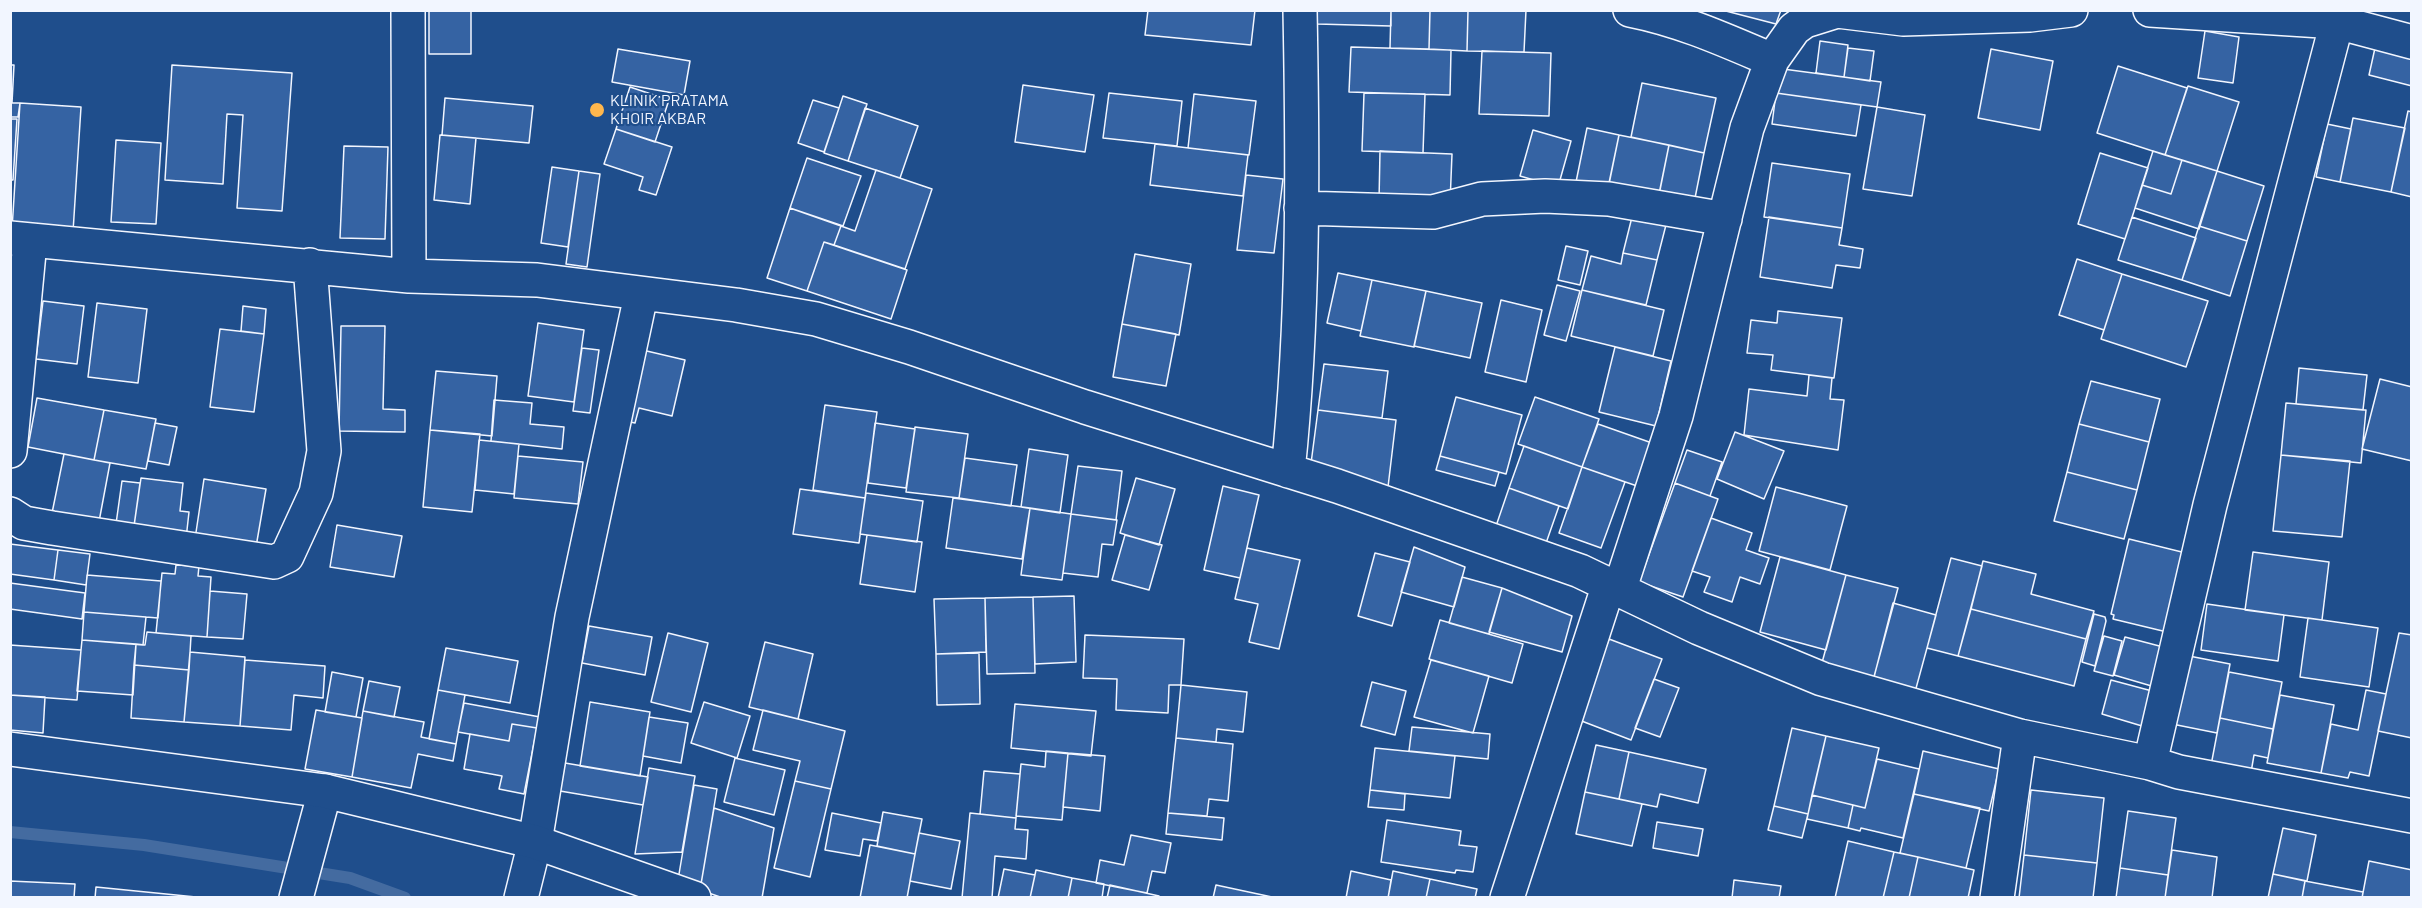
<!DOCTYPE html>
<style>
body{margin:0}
#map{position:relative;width:2422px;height:908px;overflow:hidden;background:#1f4e8c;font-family:Barlow,sans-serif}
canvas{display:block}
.frame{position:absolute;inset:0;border:12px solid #f2f6ff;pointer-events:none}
</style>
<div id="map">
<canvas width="2422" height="908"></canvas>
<div class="frame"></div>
</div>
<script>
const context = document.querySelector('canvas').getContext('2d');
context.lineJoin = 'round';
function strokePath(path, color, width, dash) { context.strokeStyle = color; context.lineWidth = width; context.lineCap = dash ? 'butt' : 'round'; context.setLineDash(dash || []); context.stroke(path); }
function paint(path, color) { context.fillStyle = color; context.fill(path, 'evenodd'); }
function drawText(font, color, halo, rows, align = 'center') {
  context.font = font + ' Barlow,sans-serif'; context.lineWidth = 4.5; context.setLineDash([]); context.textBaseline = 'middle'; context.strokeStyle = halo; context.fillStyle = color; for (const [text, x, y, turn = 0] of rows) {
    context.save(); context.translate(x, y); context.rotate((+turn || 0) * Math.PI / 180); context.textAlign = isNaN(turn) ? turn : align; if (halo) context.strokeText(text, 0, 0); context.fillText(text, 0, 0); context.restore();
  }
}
const stream = new Path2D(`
 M10,832L144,845L350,878L405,898`);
const building = new Path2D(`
 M429,10H471V54H429Z
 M1148,10H1255L1251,45L1145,35Z
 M1317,10H1391V26L1317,24Z
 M1391,10H1430L1429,49L1390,48Z
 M1430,10H1468L1467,51L1429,49Z
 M1468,10H1526L1524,52L1467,51Z
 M1722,10H1781L1776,24Z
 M2205,31L2239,37L2233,83L2198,78Z
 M1820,41L1848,45L1844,77L1816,73Z
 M1351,47L1451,50L1450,95L1349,92Z
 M1848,48L1874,51L1870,81L1844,77Z
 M2375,48L2412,57V86L2369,75Z
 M618,49L690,61L684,95L612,82Z
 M1991,49L2053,61L2040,130L1978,118Z
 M1482,51L1551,53L1549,116L1479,114Z
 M10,65H14L12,103H10Z
 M172,65L292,73L282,211L237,208L243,115L227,114L223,184L165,180Z
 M2118,66L2187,88L2165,155L2097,133Z
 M1783,69L1881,82L1877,107L1776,93Z
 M1642,83L1716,98L1704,153L1631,137Z
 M1023,85L1094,95L1085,152L1015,142Z
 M2188,86L2239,102L2217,171L2165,155Z
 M630,87L669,100L655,142L616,129Z
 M1109,93L1182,101L1177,146L1103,138Z
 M1364,93L1425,94L1423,153L1362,151Z
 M1776,93L1861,105L1856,136L1772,124Z
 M1194,94L1256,101L1249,155L1188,148Z
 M843,96L867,104L848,161L824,153Z
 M445,98L533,106L529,143L442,135Z
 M813,100L839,108L824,152L798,143Z
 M10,103H20L18,117H10Z
 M20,103L81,107L73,232L12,229Z
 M1877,107L1925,115L1912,196L1863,189Z
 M865,108L918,126L900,178L848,161Z
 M2408,111L2412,112V197L2391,192Z
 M2353,118L2405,128L2391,192L2340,182Z
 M10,119H17L13,180H10Z
 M2327,124L2351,129L2340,182L2316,177Z
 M1587,128L1619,135L1608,189L1576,182Z
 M616,129L672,147L656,195L639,190L643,177L604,164Z
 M1533,130L1571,141L1558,187L1520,176Z
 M440,135L476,138L470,204L434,200Z
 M1619,135L1669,145L1659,194L1609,183Z
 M116,140L161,143L156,224L111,222Z
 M1155,144L1248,155L1243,196L1150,185Z
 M1669,145L1704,153L1694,203L1659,195Z
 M344,146L388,147L385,239L340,238Z
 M1380,151L1452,154L1450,203L1379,201Z
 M2153,151L2182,160L2171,194L2142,185Z
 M2100,153L2148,168L2125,239L2078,224Z
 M807,158L861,176L843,226L790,208Z
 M2182,160L2217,171L2199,229L2135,208L2142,185L2171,194Z
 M1772,163L1850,174L1842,228L1764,217Z
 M552,167L579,171L568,247L541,243Z
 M876,170L932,189L905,269L834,245L841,226L855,231Z
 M579,171L600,174L587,267L566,264Z
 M2217,171L2264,186L2247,241L2199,226Z
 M1246,175L1283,179L1274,253L1237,250Z
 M790,208L841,226L834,245L824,242L807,291L767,278Z
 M1633,213L1667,221L1657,260L1623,253Z
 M1769,217L1842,228L1839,245L1863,249L1860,268L1836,265L1832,288L1760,277Z
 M2132,217L2196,238L2182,280L2118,260Z
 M2199,226L2247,241L2230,296L2182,280Z
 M824,242L907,270L891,319L807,291Z
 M1566,246L1588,251L1580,285L1558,280Z
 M1623,253L1657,260L1646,305L1582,290L1591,256L1621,264Z
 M1135,254L1191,264L1179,335L1122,324Z
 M2077,259L2122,274L2104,330L2059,315Z
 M1338,273L1372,280L1361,331L1327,323Z
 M2122,274L2208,301L2186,367L2101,339Z
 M1372,280L1426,291L1414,347L1360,336Z
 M1557,285L1580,291L1566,341L1544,335Z
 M1582,290L1664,310L1653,356L1571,336Z
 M1426,291L1482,303L1470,358L1414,346Z
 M1501,300L1542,310L1526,382L1485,372Z
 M43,301L84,306L77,364L36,359Z
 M97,303L147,309L138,383L88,377Z
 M243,306L266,309L264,334L241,331Z
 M1778,311L1842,318L1834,378L1771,370L1773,355L1747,353L1751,320L1777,323Z
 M538,323L584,330L574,402L528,396Z
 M1122,324L1176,334L1166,386L1113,377Z
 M341,326H385L383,409L405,410V432L339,431Z
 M220,329L264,334L254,412L210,407Z
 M1615,347L1671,361L1656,426L1599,412Z
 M582,348L599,350L590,413L573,411Z
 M634,348L685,360L672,416L639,408L635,423L616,419Z
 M1324,364L1388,371L1382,418L1318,410Z
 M2299,368L2367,375L2363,410L2296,404Z
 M436,371L497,376L492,436L430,430Z
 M1809,375L1832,378L1830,399L1844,400L1838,450L1744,435L1749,389L1807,396Z
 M2380,379L2412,387V461L2362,449Z
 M2091,381L2160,399L2149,442L2079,424Z
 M1456,397L1522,415L1506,474L1440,456Z
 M1535,397L1599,419L1582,467L1518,444Z
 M37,398L104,410L94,460L28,447Z
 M494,400L532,403L530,424L564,427L562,449L491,441Z
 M2286,403L2366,410L2361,463L2281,455Z
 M825,405L877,412L865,498L813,490Z
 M104,410L156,419L146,469L94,460Z
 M1318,410L1396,420L1388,487L1310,471Z
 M155,423L177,427L169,465L148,461Z
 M875,423L915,429L906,488L868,483Z
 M1598,424L1652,443L1637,486L1582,467Z
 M2079,424L2149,442L2137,490L2067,472Z
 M915,427L968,434L959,498L906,492Z
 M430,430L480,434L472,512L423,507Z
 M1735,432L1784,451L1764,499L1717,479Z
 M479,440L519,444L514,494L475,490Z
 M1524,446L1582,467L1568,509L1509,488Z
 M1029,449L1068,455L1060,513L1021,507Z
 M1687,450L1722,462L1710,496L1675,483Z
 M64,454L110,463L98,527L51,518Z
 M2281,455L2350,461L2342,537L2273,531Z
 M518,456L583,462L578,504L514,498Z
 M1440,456L1499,472L1495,486L1436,470Z
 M965,458L1017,465L1011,506L959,498Z
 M1078,466L1122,471L1116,520L1071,514Z
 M1582,467L1625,482L1601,548L1559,533Z
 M2067,472L2137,490L2124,539L2054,521Z
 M141,478L183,483L180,511L189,512L186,539L133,533Z
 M1136,478L1175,489L1159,545L1120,533Z
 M204,479L266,489L256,547L195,539Z
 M122,481L140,483L133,533L115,531Z
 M1675,483L1718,499L1683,597L1639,582Z
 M1223,486L1259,495L1240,578L1204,570Z
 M1776,487L1847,506L1830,570L1759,551Z
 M1509,488L1559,506L1545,546L1495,529Z
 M800,489L865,498L859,543L793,534Z
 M866,493L923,501L917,542L860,534Z
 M953,498L1030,508L1022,559L946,548Z
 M1030,508L1071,514L1062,580L1021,575Z
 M1071,514L1117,520L1113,545L1102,544L1098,577L1063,573Z
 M1711,518L1752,533L1746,550L1769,558L1760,584L1740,577L1732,602L1704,592L1710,577L1692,571Z
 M337,525L402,536L394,577L330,567Z
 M867,535L922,542L915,592L860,584Z
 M1125,535L1162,545L1149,590L1112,580Z
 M2129,539L2190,554L2171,633L2113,619L2114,615L2111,614Z
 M10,544L58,550L54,580L10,574Z
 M1414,547L1465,567L1454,607L1401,592Z
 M1247,548L1300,560L1279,649L1249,642L1258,604L1235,599Z
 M58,550L90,554L86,585L54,580Z
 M2253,552L2329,562L2322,620L2245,610Z
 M1375,553L1410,562L1392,626L1358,616Z
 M1780,557L1846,575L1826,650L1760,632Z
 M1951,558L1982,566L1958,656L1927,648Z
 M1983,561L2036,574L2031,594L2094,611L2086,639L1971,609Z
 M176,565L199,566L198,576L211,577L207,637L156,633L162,573L175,574Z
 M87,575L161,581L158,618L84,612Z
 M1846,575L1898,588L1872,684L1820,670Z
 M1462,577L1502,588L1489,634L1449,623Z
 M10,583L85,593L82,619L10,609Z
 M1502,588L1572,616L1562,652L1489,632Z
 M210,591L247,594L243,639L207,637Z
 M1074,596L1076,662L1035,664L1033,597Z
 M1033,597L1035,673L987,674L985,598Z
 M985,598L986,652L936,654L934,599Z
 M1893,603L1936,615L1915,692L1873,681Z
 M2207,604L2284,615L2278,661L2201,650Z
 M1971,609L2086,639L2074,686L1958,656Z
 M84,612L146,617L143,645L82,640Z
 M2094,614L2105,617L2106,621L2095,666L2082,662Z
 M2308,618L2378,628L2369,687L2300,677Z
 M1440,620L1523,644L1512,683L1429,659Z
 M589,626L652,637L645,675L582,663Z
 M147,632L191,636L189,670L134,665L136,644L145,645Z
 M668,633L708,643L691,712L651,702Z
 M2399,633L2412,635V738L2378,731Z
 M1085,635L1184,639L1181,685H1169L1168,713L1116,710L1117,679L1083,678Z
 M2104,636L2122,641L2113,676L2094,671Z
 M2125,637L2167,648L2155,687L2114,675Z
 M1609,639L1662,659L1631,740L1579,720Z
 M82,640L136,644L133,695L77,691Z
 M765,642L813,654L798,719L749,707Z
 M10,645L81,650L77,700L10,695Z
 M446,648L518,661L510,703L438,690Z
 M190,652L245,657L240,726L184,722Z
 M979,653L980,704L937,705L936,654Z
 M2189,656L2230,664L2217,733L2172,724Z
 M245,660L325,666L323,698L294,695L291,730L240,726Z
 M1431,660L1489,676L1473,733L1414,717Z
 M134,665L189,670L184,722L131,718Z
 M332,672L363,678L356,717L325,712Z
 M2229,672L2282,682L2273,729L2220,718Z
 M1654,679L1679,688L1660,737L1635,728Z
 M2111,680L2152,691L2142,726L2102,714Z
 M369,681L400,687L394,717L363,711Z
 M1372,682L1406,691L1395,735L1361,726Z
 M1181,685L1247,692L1243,732L1217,729L1216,742L1176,738Z
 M438,690L465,695L456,744L429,739Z
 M2366,690L2386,694L2369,776L2350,772L2348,778L2321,773L2331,724L2358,730Z
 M10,695L45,697L43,733L10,730Z
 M2280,695L2334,705L2321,773L2267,763Z
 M590,702L650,712L640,776L580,766Z
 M704,702L750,716L737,758L691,743Z
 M464,703L540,717L537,728L512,724L509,741L458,732Z
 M1015,704L1096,711L1091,756L1011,748Z
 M316,710L362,718L352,777L305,769Z
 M763,710L845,731L831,789L795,781L800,761L753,750Z
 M363,711L424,722L421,737L456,744L453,761L418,754L411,788L352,777Z
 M649,717L688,723L681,763L643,756Z
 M2220,718L2273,729L2268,758L2254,755L2249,784L2209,776Z
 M512,724L537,728L524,794L499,789L502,776L464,769L470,734L509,741Z
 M1412,727L1490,734L1488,759L1409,751Z
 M1792,728L1826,736L1808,814L1774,806Z
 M1826,736L1879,748L1865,808L1812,795Z
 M1176,738L1233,744L1228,801L1209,799L1207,816L1168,813Z
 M1596,745L1629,752L1619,799L1585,792Z
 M1375,748L1455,756L1450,798L1370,790Z
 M1046,751L1068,753L1062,820L1016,816L1021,764L1045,767Z
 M1923,751L1999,769L1989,811L1914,794Z
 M1629,752L1706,769L1698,803L1660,794L1657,807L1619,799Z
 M1068,753L1105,756L1100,811L1063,807Z
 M735,758L785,770L774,815L724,802Z
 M1877,759L1919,769L1903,838L1861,828L1860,831L1848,828L1853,805L1865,808Z
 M565,763L648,777L643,805L560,791Z
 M649,768L695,776L682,852L635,854Z
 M984,771L1020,774L1016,818L980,814Z
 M795,781L831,789L810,877L774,868Z
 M694,785L717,789L700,890L677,886Z
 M1370,790L1405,794L1404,810L1368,807Z
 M2031,790L2104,798L2097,863L2024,855Z
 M1585,792L1642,804L1632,846L1576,834Z
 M1914,794L1980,808L1966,868L1900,853Z
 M1812,795L1853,805L1848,828L1807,819Z
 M1774,806L1808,814L1802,838L1768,830Z
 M714,808L774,828L762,898H723L700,890Z
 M2128,811L2176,818L2168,875L2120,868Z
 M883,812L922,819L915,854L877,846Z
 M832,813L881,823L877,841L863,839L860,856L825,850Z
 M970,813L1016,818L1015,829L1028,830L1026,859L995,856L992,898H962Z
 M1168,813L1224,818L1222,840L1166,834Z
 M1387,820L1461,831L1459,845L1477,847L1473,872L1456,870L1455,873L1381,862Z
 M1657,822L1703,829L1698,856L1653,848Z
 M2283,828L2316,835L2307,881L2273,874Z
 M919,833L960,841L951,889L910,881Z
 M1131,835L1171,843L1165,873L1152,871L1147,893L1096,883L1100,860L1124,865Z
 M1848,841L1894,852L1883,898H1835Z
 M870,845L915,854L907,898H860Z
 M2172,850L2217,857L2212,898H2165Z
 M1894,852L1918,857L1909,898H1883Z
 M2024,855L2097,863L2093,898H2019Z
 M1918,857L1974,870L1968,898H1909Z
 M2369,861L2412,870V898H2362Z
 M2120,868L2168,875L2165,898H2116Z
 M1004,869L1035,875L1030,898H998Z
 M1036,870L1072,878L1068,898H1030Z
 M1351,871L1391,880L1388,898H1346Z
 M1393,871L1430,879L1426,898H1388Z
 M2273,874L2305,881L2302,898H2268Z
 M1072,878L1104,884L1102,898H1068Z
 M1430,879L1477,889L1475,898H1426Z
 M1734,880L1781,886L1779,898H1732Z
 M10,881L75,884L74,898H10Z
 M2305,881L2363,892L2362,898H2302Z
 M1110,885L1159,896V898H1107Z
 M1216,885L1272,897V898H1213Z
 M96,887L206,898H95Z`);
const minor = new Path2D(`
 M408,10L409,276
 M1630,10C1681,20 1725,40 1772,60
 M2150,10L2337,22L2412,42
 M1301,208L1433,212L1482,199L1545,196L1609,199L1725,219
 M10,238L409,276L537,280L736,305L816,319L909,347L1085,407L1337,486L1580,571L1699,628L1822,679L2020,736L2150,763L2179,772L2412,816
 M10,451L30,242
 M1288,471C1304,318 1303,164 1300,10
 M10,514L24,523L52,528L274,562L287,556L316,493L324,451L310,265
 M1620,588L1676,416L1747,128L1772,60L1794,29L1805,21L1837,11L1903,19L2030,15L2071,10
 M2150,763L2210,505L2337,22
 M296,898L325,791
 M521,898L535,842L572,617L641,295
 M1507,898L1609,584
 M1997,898L2020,736`);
const secondary = new Path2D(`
 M10,749L325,791L535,842L694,898`);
const markers = [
 [597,110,8,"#ffb74d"]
];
const poiNames = [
 ["KLINIK PRATAMA",610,101],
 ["KHOIR AKBAR",610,119]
];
strokePath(stream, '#446ba0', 12);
paint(building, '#3563a3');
strokePath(building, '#f2f6ff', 1.5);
strokePath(minor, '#f2f6ff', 36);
strokePath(secondary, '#f2f6ff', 36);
strokePath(minor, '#1f4e8c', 33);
strokePath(secondary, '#1f4e8c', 33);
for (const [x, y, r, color] of markers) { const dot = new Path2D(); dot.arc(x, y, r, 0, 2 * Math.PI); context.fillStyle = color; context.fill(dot); strokePath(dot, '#1f4e8c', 2); }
drawText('16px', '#f2f6ff', '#1f4e8c', poiNames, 'left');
</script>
